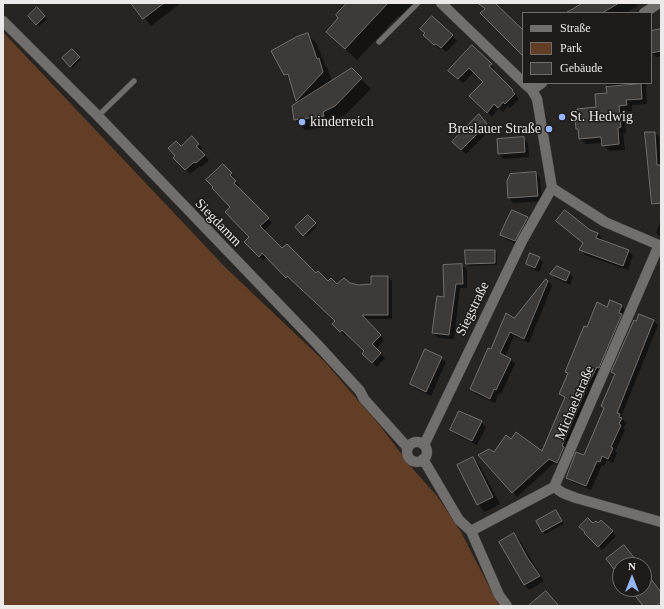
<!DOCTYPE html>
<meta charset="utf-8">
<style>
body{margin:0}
#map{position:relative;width:664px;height:609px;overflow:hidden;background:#272422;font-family:"Times New Roman",serif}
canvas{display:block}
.frame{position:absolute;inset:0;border:4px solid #ece9e8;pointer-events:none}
.legend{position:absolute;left:522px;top:12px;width:130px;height:72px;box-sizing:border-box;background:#1e1b19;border:1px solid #706d6c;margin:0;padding:5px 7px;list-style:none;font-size:12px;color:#ece9e8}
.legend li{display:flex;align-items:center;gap:8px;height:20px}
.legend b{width:20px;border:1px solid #706d6c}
.north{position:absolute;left:612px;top:557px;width:40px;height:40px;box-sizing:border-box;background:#1e1b19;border:1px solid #706d6c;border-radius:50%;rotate:0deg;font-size:11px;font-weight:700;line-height:16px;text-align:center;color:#ece9e8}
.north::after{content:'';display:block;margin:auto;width:14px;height:18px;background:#95b6fd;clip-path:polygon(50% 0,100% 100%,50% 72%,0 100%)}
</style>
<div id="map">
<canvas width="664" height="609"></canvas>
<div class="frame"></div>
<ul class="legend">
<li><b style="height:5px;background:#726e6b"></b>Straße</li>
<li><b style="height:11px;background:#633e26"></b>Park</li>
<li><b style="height:11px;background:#3d3a38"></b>Gebäude</li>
</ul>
<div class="north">N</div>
</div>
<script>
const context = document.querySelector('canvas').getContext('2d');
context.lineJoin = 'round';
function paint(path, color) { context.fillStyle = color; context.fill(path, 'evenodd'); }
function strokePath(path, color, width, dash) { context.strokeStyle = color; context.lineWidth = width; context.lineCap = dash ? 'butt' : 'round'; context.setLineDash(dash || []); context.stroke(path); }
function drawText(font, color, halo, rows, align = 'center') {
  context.font = font + ' "Times New Roman",serif'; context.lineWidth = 3; context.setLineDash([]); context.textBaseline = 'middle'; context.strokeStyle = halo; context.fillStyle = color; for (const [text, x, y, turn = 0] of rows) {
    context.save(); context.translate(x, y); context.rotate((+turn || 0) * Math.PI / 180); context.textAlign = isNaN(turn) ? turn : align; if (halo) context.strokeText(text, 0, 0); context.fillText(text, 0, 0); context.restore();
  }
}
const green = new Path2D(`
 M3,32L225,267L325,362L381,427L413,469L437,496L461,532L499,606H3Z`);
const shadow = new Path2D(`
 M132,3H181L151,26Z
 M355,3H413L399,17L398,16L357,60L339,43Z
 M586,3H638L637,4L638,6L626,13H569Z
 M37,8L47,19L39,26L29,16Z
 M661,30V56L656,57L652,53L651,50V32Z
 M307,34L317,44L325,65L328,69L332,82L351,69L371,89L345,115L333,121V126L305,130L295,120L299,103L297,101L291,80L285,74Z
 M425,35L452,36L457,41L446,52L441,47L439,49Z
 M472,47L495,69L493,71L517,95L516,96L519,99L510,108L508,106L503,112L499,108L492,117L471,96L484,82L474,72L463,83L454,75Z
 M72,50L81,60L72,68L63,58Z
 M607,83H646L647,104L632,105V111H624L626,133H623L625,150L609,151L603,145V143L586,144L580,139V132L577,129L576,119L597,108L608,94Z
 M479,116L491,129L466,154L458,147Z
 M655,133L659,137L661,183L655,184Z
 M191,138L203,149L200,151L209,160L201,167L200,166L190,174L174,158L181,148Z
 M523,138L528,143L529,157L504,159L499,154Z
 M223,166L235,178L234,180L240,186L238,187L272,223L264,231L282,250L316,274L328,282L337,285L349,284L359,286L372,285L388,277L392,281V319H364L384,340L376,349L385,358L377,367L368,358L366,351L347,334L345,336L338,328L336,321L292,280L291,281L267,257L263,260L246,242L251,237L232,207Z
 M536,173L540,178L542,201L513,203L509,198Z
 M308,216L317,226L306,237L297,227Z
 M527,218L532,223L520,246L506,239L501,234Z
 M661,219V237L656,233Z
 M589,231L598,234L602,238L601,241L628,251L633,255L628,270L585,255L581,250Z
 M495,251L497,253V265L469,266L467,263Z
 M539,258L543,262L539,272L531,268L527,263Z
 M462,265L467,270V288H460L454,339L438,338L433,333L445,298Z
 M569,273L573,277L570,285L555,278L552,274Z
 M548,281L552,286L529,343L514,336L505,357L511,359L515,364L501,394L499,393L495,403L475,394L471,389L491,350L514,319Z
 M621,306L626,311L562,467L554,463L517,497L479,455L494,453L511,440L542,453L565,398L560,394L568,374L566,371L587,328L608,308Z
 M640,315L654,321L658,325L621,417L626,423L623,429L625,430L615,452L617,453L613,463L607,460L604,466L602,465L591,490L572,482L567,478L585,457L604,409L602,406L615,375L612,372Z
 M441,358L446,362L431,396L416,389L411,384Z
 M481,422L486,427L477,445L456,435L451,430Z
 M473,458L480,466L500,504L485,512L478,504Z
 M558,514L564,524L545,534L537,521Z
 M601,521L616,536L602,550L585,533L593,524L598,525Z
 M514,534L519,539L544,581L529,590L525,585L500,542Z
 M644,570L661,591V606H644L631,589H644Z`);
const building = new Path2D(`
 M131,3H164L143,19Z
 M347,3H388L345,49L326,32L338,18L336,15Z
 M478,3H495L523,30V56L480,13L485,9Z
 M583,3H619L602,13H566Z
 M37,7L45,16L36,25L28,16Z
 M432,16L453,35L441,48L436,44L434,45L423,35L425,33L420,29Z
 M661,29V51L651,53V31Z
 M308,33L317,59L319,58L323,72L296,101L288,74L284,75L271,51L296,37Z
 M472,45L492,64L489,66L513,90L512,91L515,94L505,104L503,102L498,108L494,104L487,113L469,96L483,82L469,68L458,79L448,71Z
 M72,49L80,57L70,67L62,58Z
 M352,68L362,78L335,106L323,112L324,116L294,120L292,106Z
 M641,84L642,99L626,100L627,105L619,106L621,127L618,128L619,144L602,146L601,137L579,139L578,129H576L575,118H578L577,109L596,107L595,94L607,93L606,87Z
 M479,114L487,124L461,150L452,142Z
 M645,132H655L657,165H661V203L652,204Z
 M192,136L199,144L196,146L205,155L196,163L194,162L185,170L173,158L175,156L168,148L176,141L181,146Z
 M524,137L525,152L498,154L497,139Z
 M223,164L232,173L230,175L236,181L234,183L269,218L260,226L282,248L287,244L316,273L318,271L328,281L331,278L337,284L344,278L350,283L359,285L371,284V276H388V315H362L381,335L372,344L381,353L372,363L362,354L364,351L342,330L340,332L332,324L335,321L316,303L287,276L286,278L262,253L259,257L244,242L249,237L225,212L230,207L212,188L213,187L206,180Z
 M536,172L538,196L508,198L507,181L510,174Z
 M512,210L528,217L515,241L500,235Z
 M565,210L590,230L598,233L596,238L629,250L623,266L579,250L583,243L556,221Z
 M308,215L316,223L303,236L295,227Z
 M465,250H495V263L466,264Z
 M530,253L540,257L535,268L526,264Z
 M462,264L463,284H456L449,335L432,333L437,296L444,297L443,265Z
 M557,266L570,272L566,281L550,274Z
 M546,279L548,281L524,339L510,332L500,353L511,359L496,390L494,389L490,399L470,389L488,348L491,349L506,313L514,318Z
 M610,300L622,305L619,313L622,314L599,368L597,367L589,382L562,446L564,447L557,463L549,459L512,493L478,455L489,449L494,452L506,435L511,439L516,432L542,451L565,397L559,394L568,373L565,372L584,326L587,327L597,302L607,307Z
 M639,314L654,320L617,413L620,414L619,417L622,418L619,424L621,425L611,447L613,448L608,459L602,456L600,462L597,461L586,486L566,478L576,452L584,455L604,408L601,406L615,374L611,372L634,320L636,321Z
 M425,349L442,357L426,392L410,384Z
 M459,411L482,421L472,441L450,430Z
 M473,457L493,497L477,505L457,465Z
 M556,510L562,521L542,532L536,521Z
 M588,518L593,523L596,521L598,523L601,520L613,531L598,547L584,533L585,532L579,527Z
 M514,533L527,557L540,576L524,585L499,542Z
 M624,545L640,565H620V577L606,559Z
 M644,570L661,592V602L656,606H643L630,589H644Z
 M546,591L559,606H528Z`);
const lane = new Path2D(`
 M379,42L418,3
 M98,116L134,81`);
const street = new Path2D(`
 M441,3L523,82
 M644,13L659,3
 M3,21L98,116L317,344L360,391L364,399L408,448
 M524,83L532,90L537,99L552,188L605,222L661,246
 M532,90L542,83
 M407 452a10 10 0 1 1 20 0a10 10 0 1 1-20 0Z
 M424,445L522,241L552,188
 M423,459L459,520L471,531L499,595L507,606
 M554,487L563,493L576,498L661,522
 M471,531L554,487L659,245`);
const markers = [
 [562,117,4,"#95b6fd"],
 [302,122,4,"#95b6fd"],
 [549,129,4,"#95b6fd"]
];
const poiNames = [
 ["St. Hedwig",570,117],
 ["kinderreich",310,122],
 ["Breslauer Straße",541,129,"right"]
];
const streetNames = [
 ["Siegdamm",218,223,46],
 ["Siegstraße",473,309,-64],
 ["Michaelstraße",575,403,-67]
];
paint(green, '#633e26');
paint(shadow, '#0007');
paint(building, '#3d3a38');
strokePath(building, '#736f6c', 1);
strokePath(lane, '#454240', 6);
strokePath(street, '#454240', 11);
strokePath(lane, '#726e6b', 5);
strokePath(street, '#726e6b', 10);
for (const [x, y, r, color] of markers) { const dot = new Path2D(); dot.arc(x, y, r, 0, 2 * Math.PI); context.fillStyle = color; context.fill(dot); strokePath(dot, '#1e1b19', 1.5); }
drawText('14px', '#ece9e8', '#1e1b19', poiNames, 'left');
drawText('14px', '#ece9e8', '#1e1b19', streetNames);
</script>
